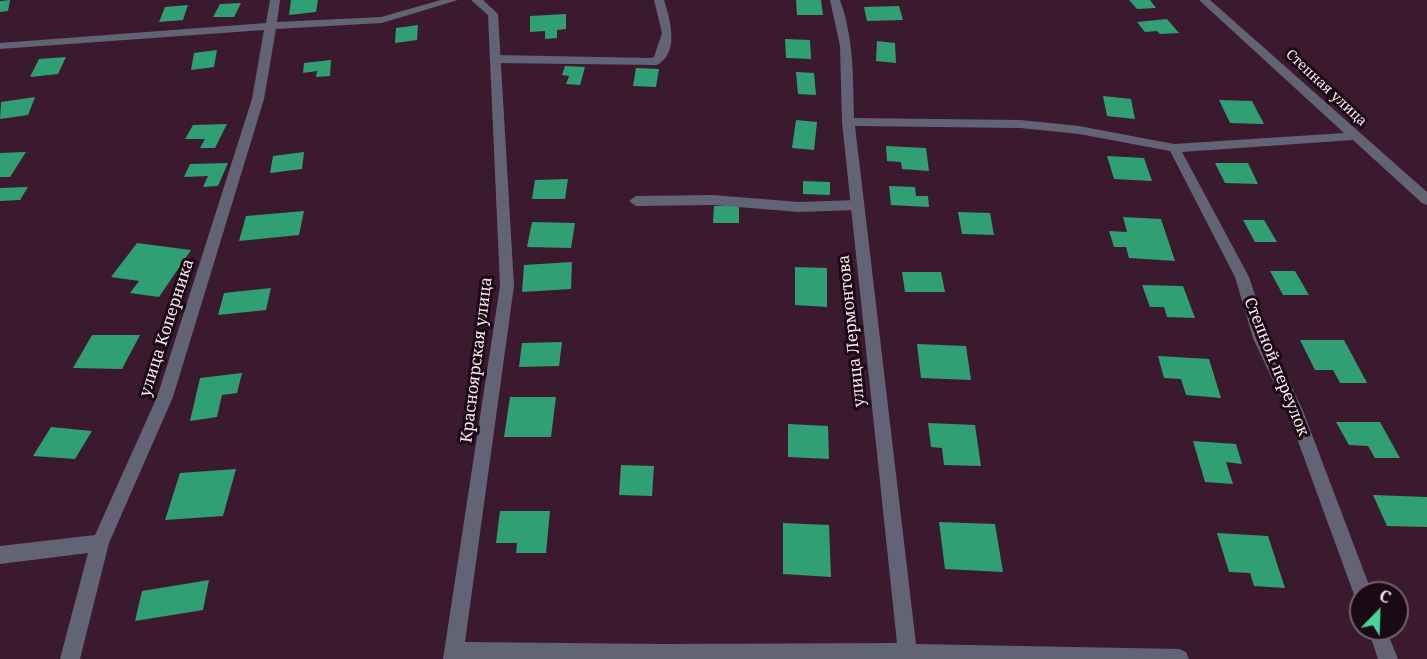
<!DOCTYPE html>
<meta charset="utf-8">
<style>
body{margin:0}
#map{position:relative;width:1427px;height:659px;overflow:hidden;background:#3b1a2f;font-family:"Noto Serif",serif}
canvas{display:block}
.north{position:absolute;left:1349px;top:581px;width:60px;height:60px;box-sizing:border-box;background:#190a14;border:2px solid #74626d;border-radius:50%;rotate:23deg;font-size:16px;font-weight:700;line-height:24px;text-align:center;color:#fde6f3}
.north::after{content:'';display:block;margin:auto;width:21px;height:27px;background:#4ad49c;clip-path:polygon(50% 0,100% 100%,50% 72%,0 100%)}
</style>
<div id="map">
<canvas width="1427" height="659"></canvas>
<div class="north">С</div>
</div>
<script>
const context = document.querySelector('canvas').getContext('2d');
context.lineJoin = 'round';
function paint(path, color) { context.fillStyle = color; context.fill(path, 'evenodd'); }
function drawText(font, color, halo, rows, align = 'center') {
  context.font = font + ' "Noto Serif",serif'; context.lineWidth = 6; context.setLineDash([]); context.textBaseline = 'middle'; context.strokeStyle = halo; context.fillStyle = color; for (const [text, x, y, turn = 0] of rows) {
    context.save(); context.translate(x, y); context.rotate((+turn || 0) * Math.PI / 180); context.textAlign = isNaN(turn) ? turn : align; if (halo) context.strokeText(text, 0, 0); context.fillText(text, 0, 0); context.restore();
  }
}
const building = new Path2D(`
 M10,0L8,11L0,12V1Z
 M291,0H318L316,12L289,15Z
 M796,0H821L823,15H797Z
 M1129,0H1150L1156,8L1137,9Z
 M241,3L234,17H213L220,4Z
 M188,5L183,20L159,22L165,7Z
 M899,6L903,20L867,21L864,7Z
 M566,14V29L557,30V38L545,39V31L530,32V16Z
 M1167,19L1179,33L1160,34L1157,31L1145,32L1137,22Z
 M418,25L417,40L395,43L396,28Z
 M785,39L810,40L811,59L786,58Z
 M877,41L895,43L896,63L876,61Z
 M217,50L214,67L191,70L194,53Z
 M66,57L58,74L30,77L39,59Z
 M331,60L330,76L316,77L317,71L303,73L304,63Z
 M565,66L585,67L580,85L566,84L569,76L562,75Z
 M636,68L659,69L656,87L633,86Z
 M796,72L814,73L816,95L798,94Z
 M1103,96L1131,99L1135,119L1107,116Z
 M35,97L28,115L0,119L1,102Z
 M1219,100L1252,101L1264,124L1230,123Z
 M796,120L817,122L814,150L792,148Z
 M227,124L215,148H200L205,139H185L193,125Z
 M886,146L926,148L929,171L902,169L901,162L887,161Z
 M26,152L10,177H0V153Z
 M304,152L302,169L270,173L273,156Z
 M1107,156L1144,158L1152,181L1114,179Z
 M228,163L218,186L203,187L208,176L184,177L190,164Z
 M1215,163H1248L1258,184L1225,183Z
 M568,179L565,199H532L535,180Z
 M803,181L830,182V195L803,194Z
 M889,186L915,187L916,196H928L929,207L891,205Z
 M28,187L20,200L0,201V188Z
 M714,206H739V223H713Z
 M304,211L299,235L239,241L246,216Z
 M958,212L990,213L994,235L962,234Z
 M1123,217L1161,219L1175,261L1129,258L1126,247H1114L1109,231L1127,232Z
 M1243,220H1264L1277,242H1255Z
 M532,222L575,223L571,248L527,247Z
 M137,243L191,250L159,297L130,293L139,281L111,277Z
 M572,262L571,289L522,292L524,265Z
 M795,267L827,268V307L795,305Z
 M1270,271H1295L1309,295H1283Z
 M902,272H941L945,292H905Z
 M1142,285L1183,286L1195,318L1167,317L1164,307H1150Z
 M271,288L266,310L218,315L224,293Z
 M92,335H140L122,369L73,368Z
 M1300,340H1344L1367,383H1340L1333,370H1315Z
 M562,342L559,366L519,367L522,343Z
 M917,344L966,346L971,380L921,378Z
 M1158,356L1209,359L1221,398L1186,395L1181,379L1164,378Z
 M242,373L237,393L222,395L217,417L190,421L200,378Z
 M510,397H556L551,437H504Z
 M1336,422H1380L1400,458H1375L1368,446L1349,445Z
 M928,423L975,425L981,466L944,465L942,448L931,447Z
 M788,424L828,426L829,459L788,457Z
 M51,427L92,431L75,459L33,456Z
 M1193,441L1236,444L1242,464L1226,462L1233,484L1205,482Z
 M621,465L654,466L652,496L619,495Z
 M236,469L223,516L165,520L180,473Z
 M1373,495L1427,497V527L1387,526Z
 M500,511H550L546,553H516L517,543H496Z
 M939,522L995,524L1003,572L945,569Z
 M783,523L829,525L831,577L783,574Z
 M1217,533L1268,536L1285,588L1254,586L1250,573L1229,572Z
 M209,580L203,610L135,621L142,591Z`);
const service = new Path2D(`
 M654,0H664C670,19 680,53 657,65L495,63L489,59L495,55L651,58L654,57L662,33Z
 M713,195L799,202L857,200L864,205L857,210L799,212L713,205L636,206L629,201L636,196Z`);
const minor = new Path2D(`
 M270,0H280L277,22L381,17L441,0H458L382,23L276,29L264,99L173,397L109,543L80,659H60L88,553L0,564V546L95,535L157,397L252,99L264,30L0,49V43L266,23Z
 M471,0H483L498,14L514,286L465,642L665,644L897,643L842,122L840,46L830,0H840C854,39 853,77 854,118L1020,120L1079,126L1174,144L1344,133L1199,0H1210L1427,192V205L1422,203L1353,140L1182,152L1249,277L1269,338L1303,411L1372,593H1361V601L1356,600L1287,411L1253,338L1235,277L1170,151L1079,134L1020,128L855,126L916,644L1179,649L1186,652L1189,659H443L500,286L488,15Z
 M1368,629H1386L1398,659H1378Z`);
const farStreetnames = [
 ["Степная улица",1326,88,43]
];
const streetNames = [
 ["улица Коперника",167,328,-72],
 ["улица Лермонтова",852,331,-96],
 ["Красноярская улица",477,360,-83],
 ["Степной переулок",1276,367,68]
];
paint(building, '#309f73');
paint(service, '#626475');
paint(minor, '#626475');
drawText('14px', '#fde6f3', '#190a14', farStreetnames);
drawText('16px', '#fde6f3', '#190a14', streetNames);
</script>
